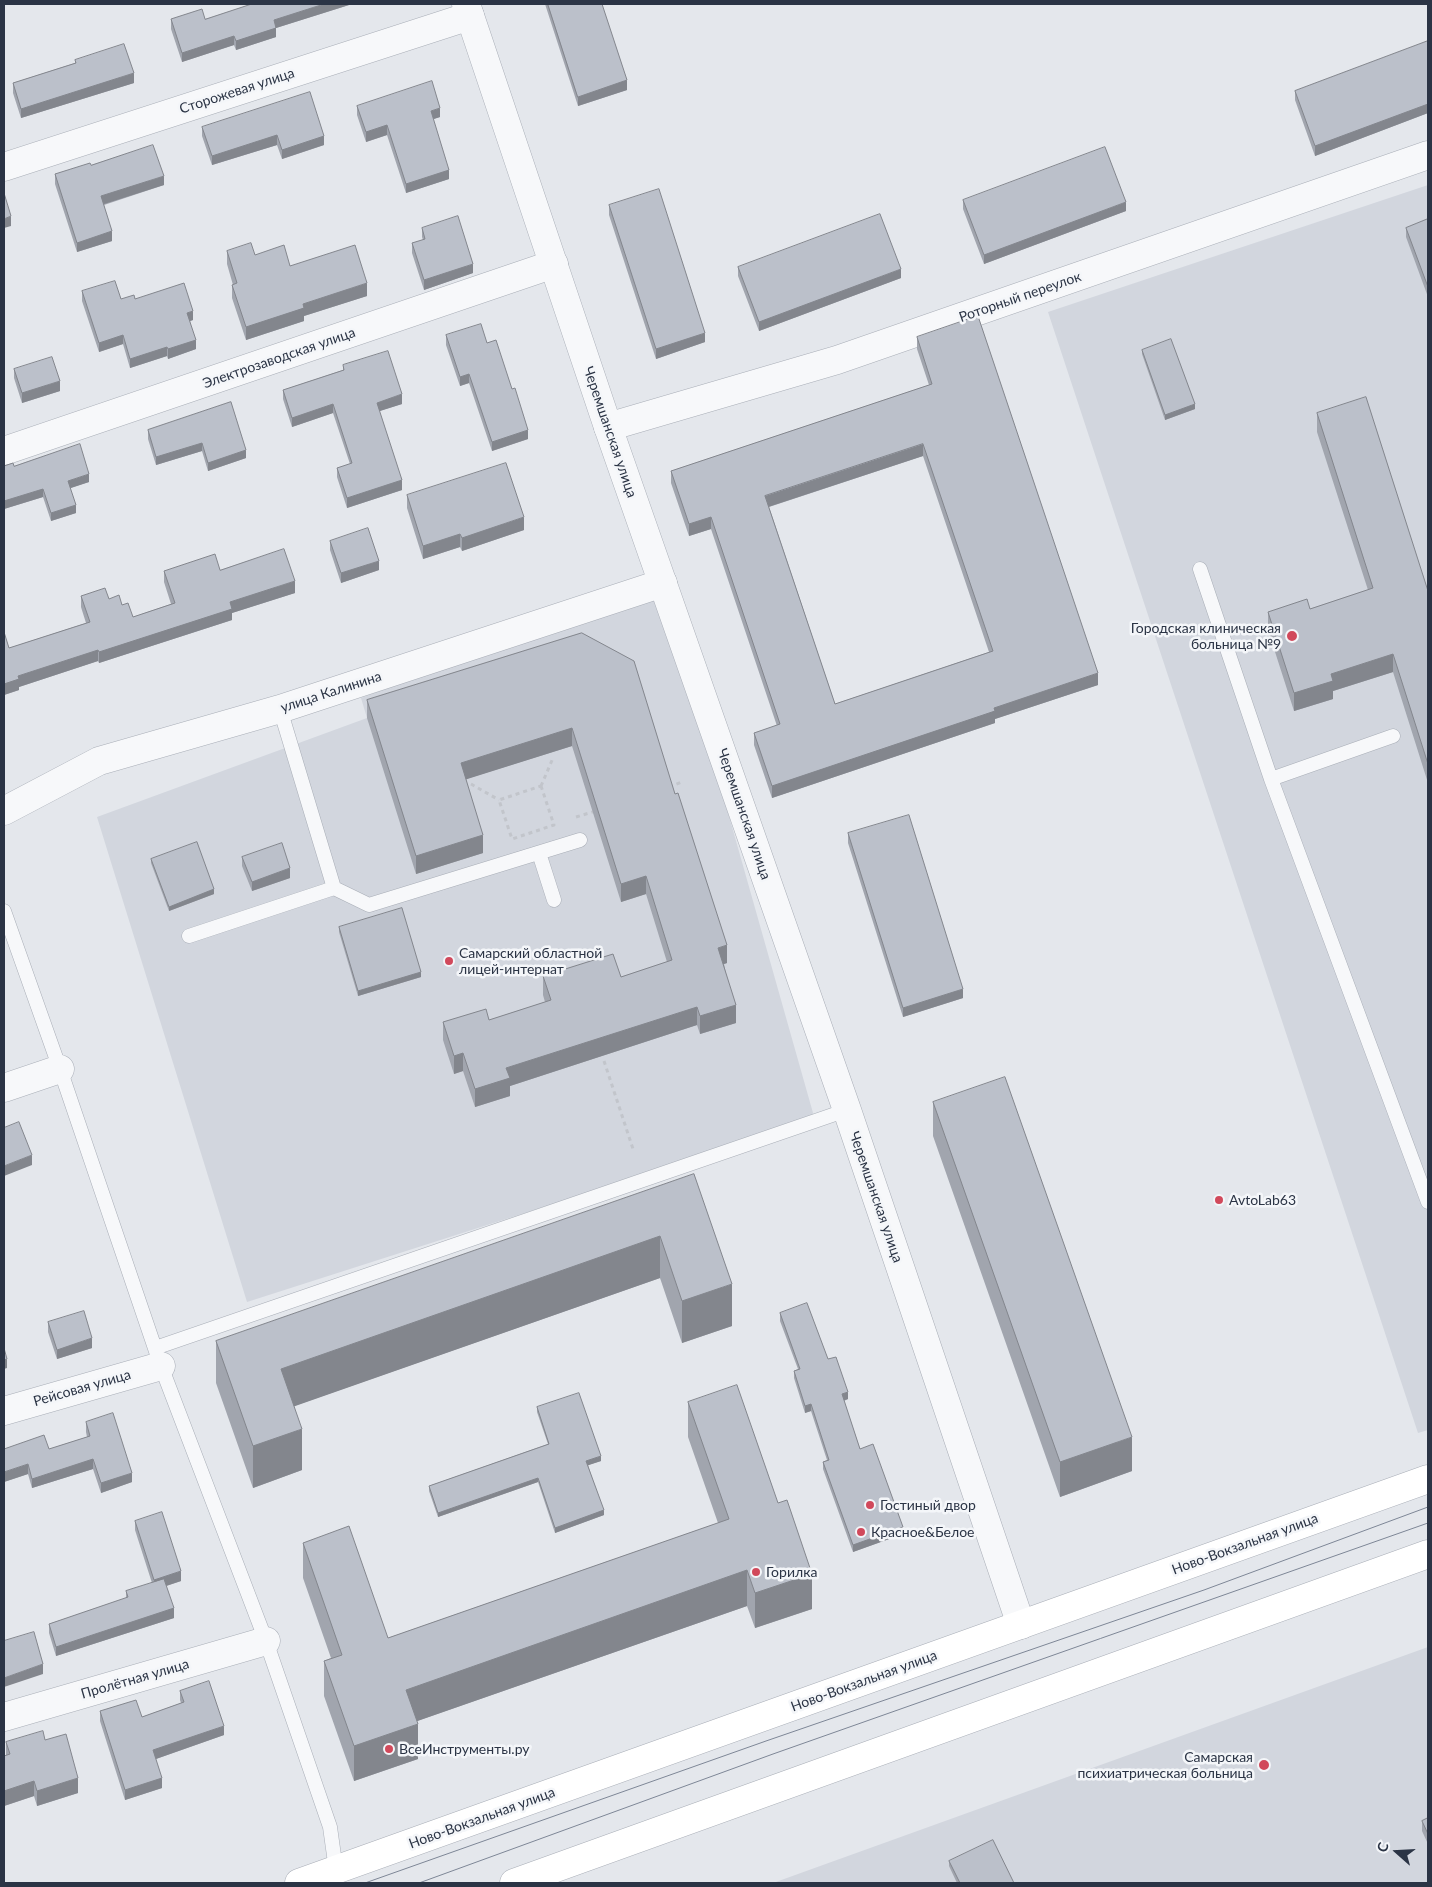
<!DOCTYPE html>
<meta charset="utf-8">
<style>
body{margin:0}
#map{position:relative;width:1432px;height:1887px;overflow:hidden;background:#e4e7ec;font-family:Lato,sans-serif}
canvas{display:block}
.frame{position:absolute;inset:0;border:5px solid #2b3445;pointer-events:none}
.north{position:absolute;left:1372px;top:1827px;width:50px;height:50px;-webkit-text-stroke:4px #f4f6f9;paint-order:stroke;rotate:289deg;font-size:14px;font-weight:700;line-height:20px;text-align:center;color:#2b3445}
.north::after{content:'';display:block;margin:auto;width:18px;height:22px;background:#2b3445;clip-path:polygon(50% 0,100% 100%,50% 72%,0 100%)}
</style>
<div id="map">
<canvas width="1432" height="1887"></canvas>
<div class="frame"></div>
<div class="north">С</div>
</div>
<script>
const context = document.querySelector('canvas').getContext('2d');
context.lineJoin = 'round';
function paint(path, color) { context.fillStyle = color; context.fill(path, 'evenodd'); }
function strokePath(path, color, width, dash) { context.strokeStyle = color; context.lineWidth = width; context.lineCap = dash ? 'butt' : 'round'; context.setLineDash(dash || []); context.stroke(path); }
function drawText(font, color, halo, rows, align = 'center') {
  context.font = font + ' Lato,sans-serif'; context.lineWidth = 5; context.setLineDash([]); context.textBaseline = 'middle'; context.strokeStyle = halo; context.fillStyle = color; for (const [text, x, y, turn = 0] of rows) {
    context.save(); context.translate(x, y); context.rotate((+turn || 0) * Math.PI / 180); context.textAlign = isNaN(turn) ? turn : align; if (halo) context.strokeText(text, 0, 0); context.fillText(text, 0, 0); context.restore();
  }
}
const built = new Path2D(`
 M1428,185V1430L1418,1433L1048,312Z
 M663,583L815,1120L247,1302L97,817L367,718L361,698Z
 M1428,1647V1883H773Z`);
const path = new Path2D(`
 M471,784L499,800
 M541,786L554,825L512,839L499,800Z
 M541,786L553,758
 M669,787L682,782
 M576,817L596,811
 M604,1061L634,1152`);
const service = new Path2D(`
 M1200,569L1271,779L1428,1202
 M280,709L334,888
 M1271,779L1393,736
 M539,853L554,900
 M4,911L60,1069L161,1366L266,1641L330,1827L336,1870L335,1873
 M189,936L334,888L369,905L580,840
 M155,1348L847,1110`);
const minor = new Path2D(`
 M4,167L470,16
 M608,427L837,360L1428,155
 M4,451L554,264
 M4,811L99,761L280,709L663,583
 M4,1088L60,1069
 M4,1411L161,1366
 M4,1717L266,1641`);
const tertiary = new Path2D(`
 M466,4L608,427L847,1110L1021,1625`);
const secondary = new Path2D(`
 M299,1883L1428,1479
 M514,1883L1428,1554`);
const tram = new Path2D(`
 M365,1883L766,1741L1204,1590L1428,1507
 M419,1883L773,1754L1428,1523`);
const wall = new Path2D(`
 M349,4V5L276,28V37L236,50L234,45L182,62L171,29V19H205Z
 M545,4H602L627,90L578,106Z
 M1428,41V113L1315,156L1295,100V91Z
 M75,60L134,83L21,118L13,93V83L75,63Z
 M357,106L440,117L433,119L449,179L406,193L387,135L366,142L357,115Z
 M202,127L324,136V145L282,159L277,145L212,165L202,136Z
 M91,165L164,185L104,205L112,241L77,252L55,184V174Z
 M963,200L1126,211L984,264L963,209Z
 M609,205L705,342L656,359L609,215Z
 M1428,219V297L1406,237V228Z
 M422,228L473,273L424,290L412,253V243L423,240L422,237Z
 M227,251L255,255L290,266L367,296L304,316V321L246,340L232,298V285H233L227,264Z
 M738,267L901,278L759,331L738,276Z
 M82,291L121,299H135L193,320L190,321L196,349L168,359L167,356L130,368L123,344L99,352L82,301Z
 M446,335L487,343L528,439L492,451L469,383L460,386L446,345Z
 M917,337L1098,685L995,719V723L772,798L754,745V733L777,726L711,529L689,536L671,483V471L929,385L917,349ZM923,456L989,652L835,704L769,507Z
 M1142,350L1195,409L1165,420L1142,354Z
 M343,365L402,404L379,411L402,490L347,508L337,477V468L350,464L333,413L292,427L283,399V390L343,370Z
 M14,369L60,391L22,403L14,378Z
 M231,402L246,458L208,471L202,451L156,465L148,439V430Z
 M1317,413L1428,591V783L1393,672L1333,691V699L1294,711L1268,630V612L1310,609L1368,590L1317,432Z
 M4,466H14L89,482L70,488L76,513L51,521L43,497L4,509Z
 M407,495L524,530L462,551L460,547L423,559L407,508Z
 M330,541L379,570L341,583L330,550Z
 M220,570L295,593L232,613V620L99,663L98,661L19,687V690L4,695V632L9,648L86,623L81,607V596L109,599L122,605L133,617L171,604L164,582V571Z
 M582,633L727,963L724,964L736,1023L700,1034L697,1025L510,1086V1096L475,1107L463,1071L454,1074L443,1040V1022L489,1020L545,1002L543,995V976L621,977L667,962L646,894L621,902L572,746L466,779L483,853L416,874L367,718V700Z
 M848,833L963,998L903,1017L848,843Z
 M242,857L290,878L252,891L242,866Z
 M151,859L214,894L169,911L151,863Z
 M339,927L421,977L358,996L339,932Z
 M933,1102L1132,1471L1060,1497L933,1136Z
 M694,1174L732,1326L682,1343L660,1278L294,1406L302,1470L253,1488L216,1383V1341Z
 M780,1313L828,1359L848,1399L844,1401L860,1449L903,1534L853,1552L823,1469V1462L827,1460L811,1411L805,1413L794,1378V1371L798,1369L780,1321Z
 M48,1322L92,1348L57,1359L48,1332Z
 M688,1402L812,1609L755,1628L747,1606L417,1721L418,1759L354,1781L324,1696V1661L331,1658L303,1578V1543L388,1638L718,1523L688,1437Z
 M537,1407L601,1461L588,1465L604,1515L555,1533L538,1482L438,1517L429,1491V1486L548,1444L537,1412Z
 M86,1422L132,1482L101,1493L93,1469L32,1488L28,1474L4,1482L49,1449L87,1437L86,1432Z
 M135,1521L181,1581L166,1586L174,1618L56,1656L49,1633V1624L126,1598V1591L152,1583L135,1530Z
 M180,1691L224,1735L156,1759L162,1788L125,1800L100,1721V1711L142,1717L181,1703L180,1700Z
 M45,1740L78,1793L37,1806L34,1796L4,1806V1756L6,1755V1742Z
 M1428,1818V1844L1422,1831V1821Z
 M949,1861L1014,1883H957L949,1866Z`);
const shadedWall = new Path2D(`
 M324,4H349V5L276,28V37L236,50V41L274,20Z
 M234,36V45L182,62V53Z
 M134,73V83L21,118V109Z
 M627,80V90L578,106V97Z
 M1428,104V113L1315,156V146Z
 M440,108V117L431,120V111Z
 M387,125V135L366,142V132Z
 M277,135V145L212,165V156Z
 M324,136V145L282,159V150Z
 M449,170V179L406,193V184Z
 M164,176V185L101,205V196Z
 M1126,202V211L984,264V255Z
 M11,216V226L4,228V219Z
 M112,231V241L77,252V243Z
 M473,264V273L424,290V280Z
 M901,269V278L759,331V322Z
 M367,283V296L304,316V321L246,340V327L303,304Z
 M193,311V320L187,322V313Z
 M705,333V342L656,359V349Z
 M123,335V344L99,352V343Z
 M196,340V349L168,359V349Z
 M167,347V356L130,368V359Z
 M469,374V383L460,386V377Z
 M60,381V391L22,403V393Z
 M402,394V404L377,412V403Z
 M333,404V413L292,427V418Z
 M1195,404V409L1165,420V415Z
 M528,430V439L492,451V442Z
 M202,443V451L156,465V457Z
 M923,444V456L765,508V496Z
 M246,450V458L208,471V463Z
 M89,474V482L68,489V481Z
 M402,480V490L347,508V498Z
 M43,489V497L4,509V501Z
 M76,505V513L51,521V513Z
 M524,517V530L462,551V538Z
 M711,517V529L689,536V524Z
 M460,534V547L423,559V546Z
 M379,561V570L341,583V573Z
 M295,581V593L232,613V620L99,663V652L230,602Z
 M98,650V661L19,687V690L4,695V684L18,676Z
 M1393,654V672L1333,691V699L1294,711V693L1331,674Z
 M1098,673V685L995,719V723L772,798V786L994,708Z
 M572,728V746L461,781V763Z
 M483,835V853L416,874V856Z
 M290,868V878L252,891V882Z
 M646,876V894L621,902V884Z
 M214,889V894L169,911V907Z
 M727,945V963L718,966V948Z
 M421,972V977L358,996V991Z
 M963,989V998L903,1017V1008Z
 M736,1005V1023L700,1034V1016Z
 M697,1007V1025L510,1086V1096L475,1107V1089L506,1068Z
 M463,1053V1071L454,1074V1056Z
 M32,1155V1165L4,1176V1166Z
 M660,1236V1278L281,1411V1369Z
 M732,1284V1326L682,1343V1301Z
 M92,1338V1348L57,1359V1350Z
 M7,1359V1368L4,1369V1360Z
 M848,1392V1399L842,1401V1394Z
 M811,1404V1411L805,1413V1406Z
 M302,1429V1470L253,1488V1446Z
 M1132,1437V1471L1060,1497V1462Z
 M601,1456V1461L586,1466V1461Z
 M93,1459V1469L32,1488V1479Z
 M28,1464V1474L4,1482V1472Z
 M132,1473V1482L101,1493V1483Z
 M538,1478V1482L438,1517V1513Z
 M604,1510V1515L555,1533V1528Z
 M903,1527V1534L853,1552V1545Z
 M747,1570V1606L406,1725V1690Z
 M181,1571V1581L154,1590V1580Z
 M812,1574V1609L755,1628V1593Z
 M174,1608V1618L56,1656V1647Z
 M43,1664V1674L4,1687V1678Z
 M418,1724V1759L354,1781V1746Z
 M224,1726V1735L153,1760V1750Z
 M78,1778V1793L37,1806V1791Z
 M162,1778V1788L125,1800V1790Z
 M34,1781V1796L4,1806V1791Z`);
const building = new Path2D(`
 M252,4H324L274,20L276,28L236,41L234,36L182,53L171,19L202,9L205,19Z
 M548,4H602L627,80L578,97Z
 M1428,41V104L1315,146L1295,91Z
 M124,44L134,73L21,109L13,83L76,63L75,60Z
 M432,81L440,108L431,111L449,170L406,184L387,125L366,132L357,106Z
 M310,92L324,136L282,150L277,135L212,156L202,127Z
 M153,145L164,176L101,196L112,231L77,243L55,174L90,163L91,165Z
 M1105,147L1126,202L984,255L963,200Z
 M659,189L705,333L656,349L609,205Z
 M4,193L11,216L4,219Z
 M880,214L901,269L759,322L738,267Z
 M458,216L473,264L424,280L412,243L425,239L422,228Z
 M1428,219V287L1406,228Z
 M251,243L255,255L284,245L290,266L355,245L367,283L303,304L304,308L246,327L232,285L237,283L227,251Z
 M115,281L121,299L134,295L135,299L184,283L193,311L187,313L196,340L168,349L167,347L130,359L123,335L99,343L82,291Z
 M978,316L1098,673L994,708L995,711L772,786L754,733L780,724L711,517L689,524L671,471L932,384L917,337ZM923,444L993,651L835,704L765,496Z
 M481,324L487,343L496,340L512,389L515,388L528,430L492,442L469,374L460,377L446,335Z
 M1171,339L1195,404L1165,415L1142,350Z
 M388,351L402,394L377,403L402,480L347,498L337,468L352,463L333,404L292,418L283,390L344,370L343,365Z
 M52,357L60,381L22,393L14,369Z
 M1366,397L1428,591V764L1393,654L1331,674L1333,681L1294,693L1268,612L1307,599L1310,609L1373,588L1317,413Z
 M231,402L246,450L208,463L202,443L156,457L148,430Z
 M80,444L89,474L68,481L76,505L51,513L43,489L4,501V466L13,463L14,466Z
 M506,463L524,517L462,538L460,534L423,546L407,495Z
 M368,528L379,561L341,573L330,541Z
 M284,549L295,581L230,602L232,609L99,652L98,650L18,676L19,679L4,684V632L9,648L90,622L81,596L105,588L109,599L119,595L122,605L128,603L133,617L175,603L164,571L215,554L220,570Z
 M582,633L634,661L675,794L678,793L727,945L718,948L736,1005L700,1016L697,1007L506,1068L510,1078L475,1089L463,1053L454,1056L443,1022L486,1009L489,1020L551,1000L543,976L613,954L621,977L672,960L646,876L621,884L572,728L461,763L483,835L416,856L367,700Z
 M909,815L963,989L903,1008L848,833Z
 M197,842L214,889L169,907L151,859Z
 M282,843L290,868L252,882L242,857Z
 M402,908L421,972L358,991L339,927Z
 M1005,1077L1132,1437L1060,1462L933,1102Z
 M19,1122L32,1155L4,1166V1128Z
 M694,1174L732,1284L682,1301L660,1236L281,1369L302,1429L253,1446L216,1341Z
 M807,1303L828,1359L836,1357L848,1392L842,1394L860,1449L873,1444L903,1527L853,1545L823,1462L829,1460L811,1404L805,1406L794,1371L800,1369L780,1313Z
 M84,1311L92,1338L57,1350L48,1322Z
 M4,1348L7,1359L4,1360Z
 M737,1385L778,1503L787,1500L812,1574L755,1593L747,1570L406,1690L418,1724L354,1746L324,1661L342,1655L303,1543L349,1526L388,1638L729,1519L688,1402Z
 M579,1393L601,1456L586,1461L604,1510L555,1528L538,1478L438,1513L429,1486L549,1444L537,1407Z
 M113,1413L132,1473L101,1483L93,1459L32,1479L28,1464L4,1472V1449L44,1435L49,1449L90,1436L86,1422Z
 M162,1512L181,1571L154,1580L135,1521Z
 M164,1579L174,1608L56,1647L49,1624L128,1597L126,1591Z
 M34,1632L43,1664L4,1678V1641Z
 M209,1681L224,1726L153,1750L162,1778L125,1790L100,1711L136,1700L142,1717L184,1702L180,1691Z
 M43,1731L45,1740L66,1734L78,1778L37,1791L34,1781L4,1791V1756L10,1754L6,1742Z
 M1428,1818V1834L1422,1821Z
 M993,1840L1014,1883H960L949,1861Z`);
const markers = [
 [1292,636,6,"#d1495b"],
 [449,961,5,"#d1495b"],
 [1219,1200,5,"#d1495b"],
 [870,1505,5,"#d1495b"],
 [861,1532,5,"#d1495b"],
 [756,1572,5,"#d1495b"],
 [389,1749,5,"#d1495b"],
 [1264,1765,6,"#d1495b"]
];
const streetNames = [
 ["Сторожевая улица",237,91,-18],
 ["Роторный переулок",1020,297,-19],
 ["Электрозаводская улица",279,358,-19],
 ["Черемшанская улица",610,432,71],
 ["улица Калинина",331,692,-18],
 ["Черемшанская улица",744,814,71],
 ["Черемшанская улица",876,1197,71],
 ["Рейсовая улица",82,1388,-16],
 ["Ново-Вокзальная улица",1245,1544,-20],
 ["Пролётная улица",135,1679,-16],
 ["Ново-Вокзальная улица",864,1681,-20],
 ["Ново-Вокзальная улица",482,1818,-20]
];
const poiNames = [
 ["Городская клиническая",1281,628,"right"],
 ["больница №9",1281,644,"right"],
 ["Самарский областной",459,953],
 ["лицей-интернат",459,969],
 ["AvtoLab63",1229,1200],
 ["Гостиный двор",880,1505],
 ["Красное&Белое",871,1532],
 ["Горилка",766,1572],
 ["ВсеИнструменты.ру",399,1749],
 ["Самарская",1253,1757,"right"],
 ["психиатрическая больница",1253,1773,"right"]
];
paint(built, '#d2d6de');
strokePath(service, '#a9aeb7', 15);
strokePath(minor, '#a9aeb7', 29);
strokePath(tertiary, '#a9aeb7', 29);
strokePath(secondary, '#a9aeb7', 29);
strokePath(path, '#c2c5cb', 3, [4, 4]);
strokePath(service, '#f7f8fa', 14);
strokePath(minor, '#f7f8fa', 28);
strokePath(tertiary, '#f7f8fa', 28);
strokePath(secondary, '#fff', 28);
strokePath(tram, '#7d8696', 1);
paint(wall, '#a1a5ae');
paint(shadedWall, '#83868d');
paint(building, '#bbc0ca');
strokePath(building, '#83868d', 1);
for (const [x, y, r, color] of markers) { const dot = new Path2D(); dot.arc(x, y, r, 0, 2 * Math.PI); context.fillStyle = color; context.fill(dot); strokePath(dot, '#f4f6f9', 2); }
drawText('14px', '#2b3445', '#f4f6f9', streetNames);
drawText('14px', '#2b3445', '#f4f6f9', poiNames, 'left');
</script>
